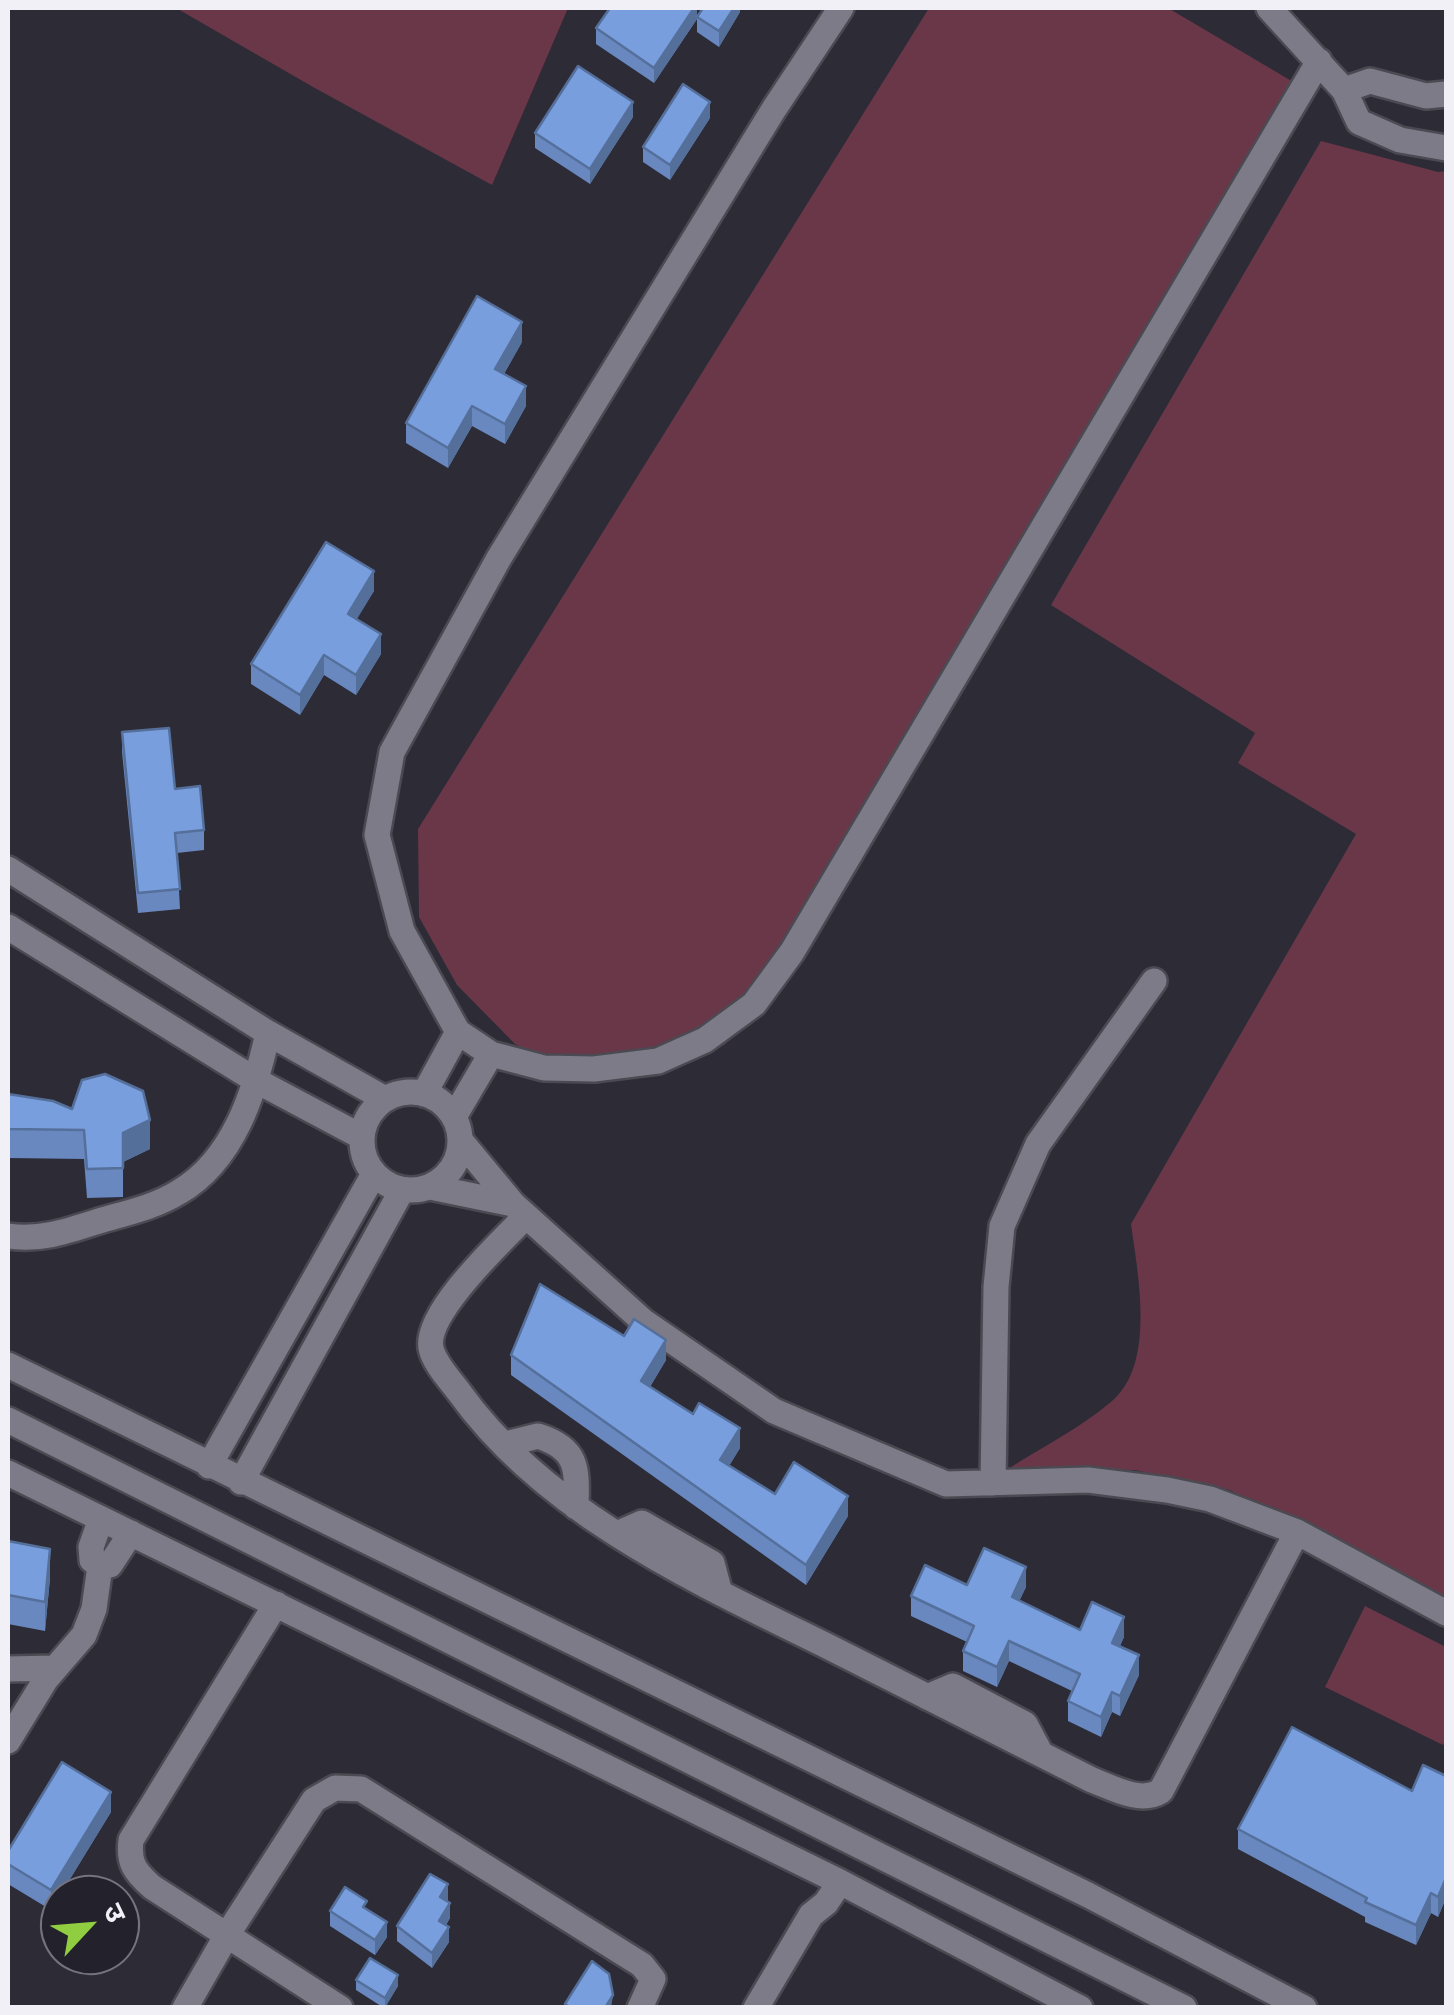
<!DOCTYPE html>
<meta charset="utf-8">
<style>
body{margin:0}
#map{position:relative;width:1454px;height:2015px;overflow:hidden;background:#2d2b36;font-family:"PT Sans Narrow","Noto Sans Devanagari",sans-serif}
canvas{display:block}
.frame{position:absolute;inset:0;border:10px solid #f1f0f7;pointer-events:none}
.north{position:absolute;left:40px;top:1875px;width:100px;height:100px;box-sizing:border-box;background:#23222c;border:2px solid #75747d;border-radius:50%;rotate:64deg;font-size:28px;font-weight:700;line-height:40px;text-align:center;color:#f1f0f7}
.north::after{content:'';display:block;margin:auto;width:35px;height:45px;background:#91cd40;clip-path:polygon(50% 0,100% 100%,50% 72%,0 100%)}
</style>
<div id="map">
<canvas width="1454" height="2015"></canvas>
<div class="frame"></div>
<div class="north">उ</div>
</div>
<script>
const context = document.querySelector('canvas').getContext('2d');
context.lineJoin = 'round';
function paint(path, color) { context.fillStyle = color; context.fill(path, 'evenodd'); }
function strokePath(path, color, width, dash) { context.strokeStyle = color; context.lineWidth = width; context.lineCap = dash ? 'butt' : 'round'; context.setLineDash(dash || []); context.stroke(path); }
const green = new Path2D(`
 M176,8H568L492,185L313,87Z
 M929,8H1168L1295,83L762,1009L724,1045L666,1069L595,1084L515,1044L457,985L419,917L418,829Z
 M1321,141L1438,172L1446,171V1606L1230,1490L1135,1470L1008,1469C1042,1447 1082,1427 1112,1401C1156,1364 1138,1275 1131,1224L1356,834L1238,763L1255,733L1051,605Z
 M1365,1606L1446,1647V1737L1443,1745L1325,1687Z`);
const minor = new Path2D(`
 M841,8L774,109L499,558L392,752L377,835L402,931L458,1032L491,1054L544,1068L594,1069L658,1061L705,1040L754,1004L792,952L1319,61
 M1269,8L1344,90L1359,122L1400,140L1446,148
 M1344,90L1370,81L1426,96L1446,94
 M8,869L268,1033L385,1099
 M8,927L257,1081L362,1137
 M362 1141a49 49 0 1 1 98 0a49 49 0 1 1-98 0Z
 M424,1094L458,1032
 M454,1117L491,1054
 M460,1140L513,1204L643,1321L774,1411L946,1484L1088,1480L1167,1490L1210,1499L1297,1532L1446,1613
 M430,1187L513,1204
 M526,1216C503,1240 424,1313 431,1348C434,1363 450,1380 459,1392C546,1514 699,1583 829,1647C917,1691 1004,1736 1092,1780C1113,1788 1140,1804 1161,1791L1297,1532
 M8,1236C40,1241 68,1231 99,1221C126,1213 155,1207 179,1192C234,1160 255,1091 268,1033
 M8,1365L1088,1895L1304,2008
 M8,1420L1184,2008
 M506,1444L538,1436C579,1449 577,1469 576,1507
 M209,1466L374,1174
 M8,1473L840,1882L1080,2008
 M241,1482L402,1190
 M993,1483L996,1287L1002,1226L1038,1144L1154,981
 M101,1519L91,1547L92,1560L100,1566L110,1565L131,1533
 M617,1534L642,1523L712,1563L720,1593
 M276,1604L131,1840C128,1863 135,1872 152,1887L340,2008
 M8,1669L54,1668
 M927,1697L953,1686L1025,1724L1041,1754
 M8,1741L46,1679L84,1635L94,1609L100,1566
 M185,2008L227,1935L314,1800L335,1788L361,1789L642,1965L653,1979L640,2008
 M756,2008L811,1915L826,1903L840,1882`);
const wall = new Path2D(`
 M697,8V17L740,8V12L719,47L697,32V19L654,83L596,44V28Z
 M633,117L590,184L535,148V133Z
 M710,118L670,180L643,162V147Z
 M522,342L504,374L526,406L505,444L472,426L448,468L406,443V423Z
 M374,591L356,619L381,654L356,695L324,675L300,715L251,684V664Z
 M122,732L175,789L204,830V850L177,853L180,909L138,913L122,752Z
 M8,1094L150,1149L123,1162V1197L87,1198L84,1159L8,1158Z
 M624,1336L666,1360L650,1387L740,1448L729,1466L775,1494L848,1516L806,1585L511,1375V1355Z
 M8,1541L50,1578L45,1631L8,1624Z
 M967,1585L1026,1587L1019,1601L1080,1630L1124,1637L1120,1646L1139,1675L1120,1716L1112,1712L1101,1737L1068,1721V1701L1072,1691L1009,1661L997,1687L963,1671V1651L967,1642L911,1616V1596Z
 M1446,1776V1898L1438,1917L1431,1913L1416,1945L1365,1922V1917L1238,1849V1829L1412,1791Z
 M111,1812L51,1910L8,1884V1851Z
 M448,1900L450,1918L446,1925L449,1942L432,1968L397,1941V1926Z
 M367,1910L387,1937L375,1955L330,1926V1911Z
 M356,1980L398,1986L384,2008L356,1990Z`);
const shadedWall = new Path2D(`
 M694,8H697V19L654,83V68Z
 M734,8H740V12L719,47V31Z
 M633,102V117L590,184V169Z
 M710,102V118L670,180V165Z
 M522,322V342L495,389V369Z
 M526,386V406L505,444V424Z
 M472,406V426L448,468V448Z
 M374,571V591L348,634V614Z
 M381,634V654L356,695V675Z
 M324,655V675L300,715V695Z
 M150,1120V1149L123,1162V1133Z
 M666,1340V1360L641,1401V1381Z
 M740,1428V1448L720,1480V1460Z
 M848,1496V1516L806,1585V1565Z
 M50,1549V1578L45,1631V1602Z
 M1026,1567V1587L1012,1617V1597Z
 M1124,1617V1637L1112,1663V1643Z
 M1009,1641V1661L997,1687V1667Z
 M1139,1655V1675L1120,1716V1696Z
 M1112,1692V1712L1101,1737V1717Z
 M111,1792V1812L51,1910V1890Z
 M1446,1878V1898L1438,1917V1897Z
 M448,1884V1900L440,1912V1897Z
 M1431,1893V1913L1416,1945V1925Z
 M450,1903V1918L439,1936V1921Z
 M387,1922V1937L375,1955V1940Z
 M449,1927V1942L432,1968V1953Z
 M398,1975V1986L385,2008V1998Z
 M613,1995L611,2008H605Z`);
const building = new Path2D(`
 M610,8H694L654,68L596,28Z
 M703,8H734L719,31L697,17Z
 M578,66L633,102L590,169L535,133Z
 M683,84L710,102L670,165L643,147Z
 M477,296L522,322L495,369L526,386L505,424L472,406L448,448L406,423Z
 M326,542L374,571L348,614L381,634L356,675L324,655L300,695L251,664Z
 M169,728L175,789L200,786L204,830L175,833L180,889L138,893L122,732Z
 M105,1074L143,1091L150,1120L123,1133V1168L87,1169L84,1130L8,1129V1094L53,1101L72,1109L82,1080Z
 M540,1284L624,1336L634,1319L666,1340L641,1381L693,1414L699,1403L740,1428L720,1460L775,1494L794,1462L848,1496L806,1565L511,1355Z
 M8,1541L50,1549L45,1602L8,1595Z
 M984,1548L1026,1567L1012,1597L1080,1630L1092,1602L1124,1617L1112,1643L1139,1655L1120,1696L1112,1692L1101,1717L1068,1701L1080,1674L1009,1641L997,1667L963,1651L974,1626L911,1596L925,1565L967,1585Z
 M1292,1727L1412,1791L1423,1765L1446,1776V1878L1438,1897L1431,1893L1416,1925L1365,1902L1367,1898L1238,1829Z
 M62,1762L111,1792L51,1890L8,1864V1851Z
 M430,1874L448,1884L440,1897L450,1903L439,1921L449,1927L432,1953L397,1926Z
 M345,1887L367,1901L363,1907L387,1922L375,1940L330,1911Z
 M370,1958L398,1975L385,1998L356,1980Z
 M592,1961L609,1974L613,1995L605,2008H571L565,2004Z`);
paint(green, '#6a3748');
strokePath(minor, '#4b4951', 30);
strokePath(minor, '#7d7b87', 25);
paint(wall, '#6888bf');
paint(shadedWall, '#556f9b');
paint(building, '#799ede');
strokePath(building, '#556f9b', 2.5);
</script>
